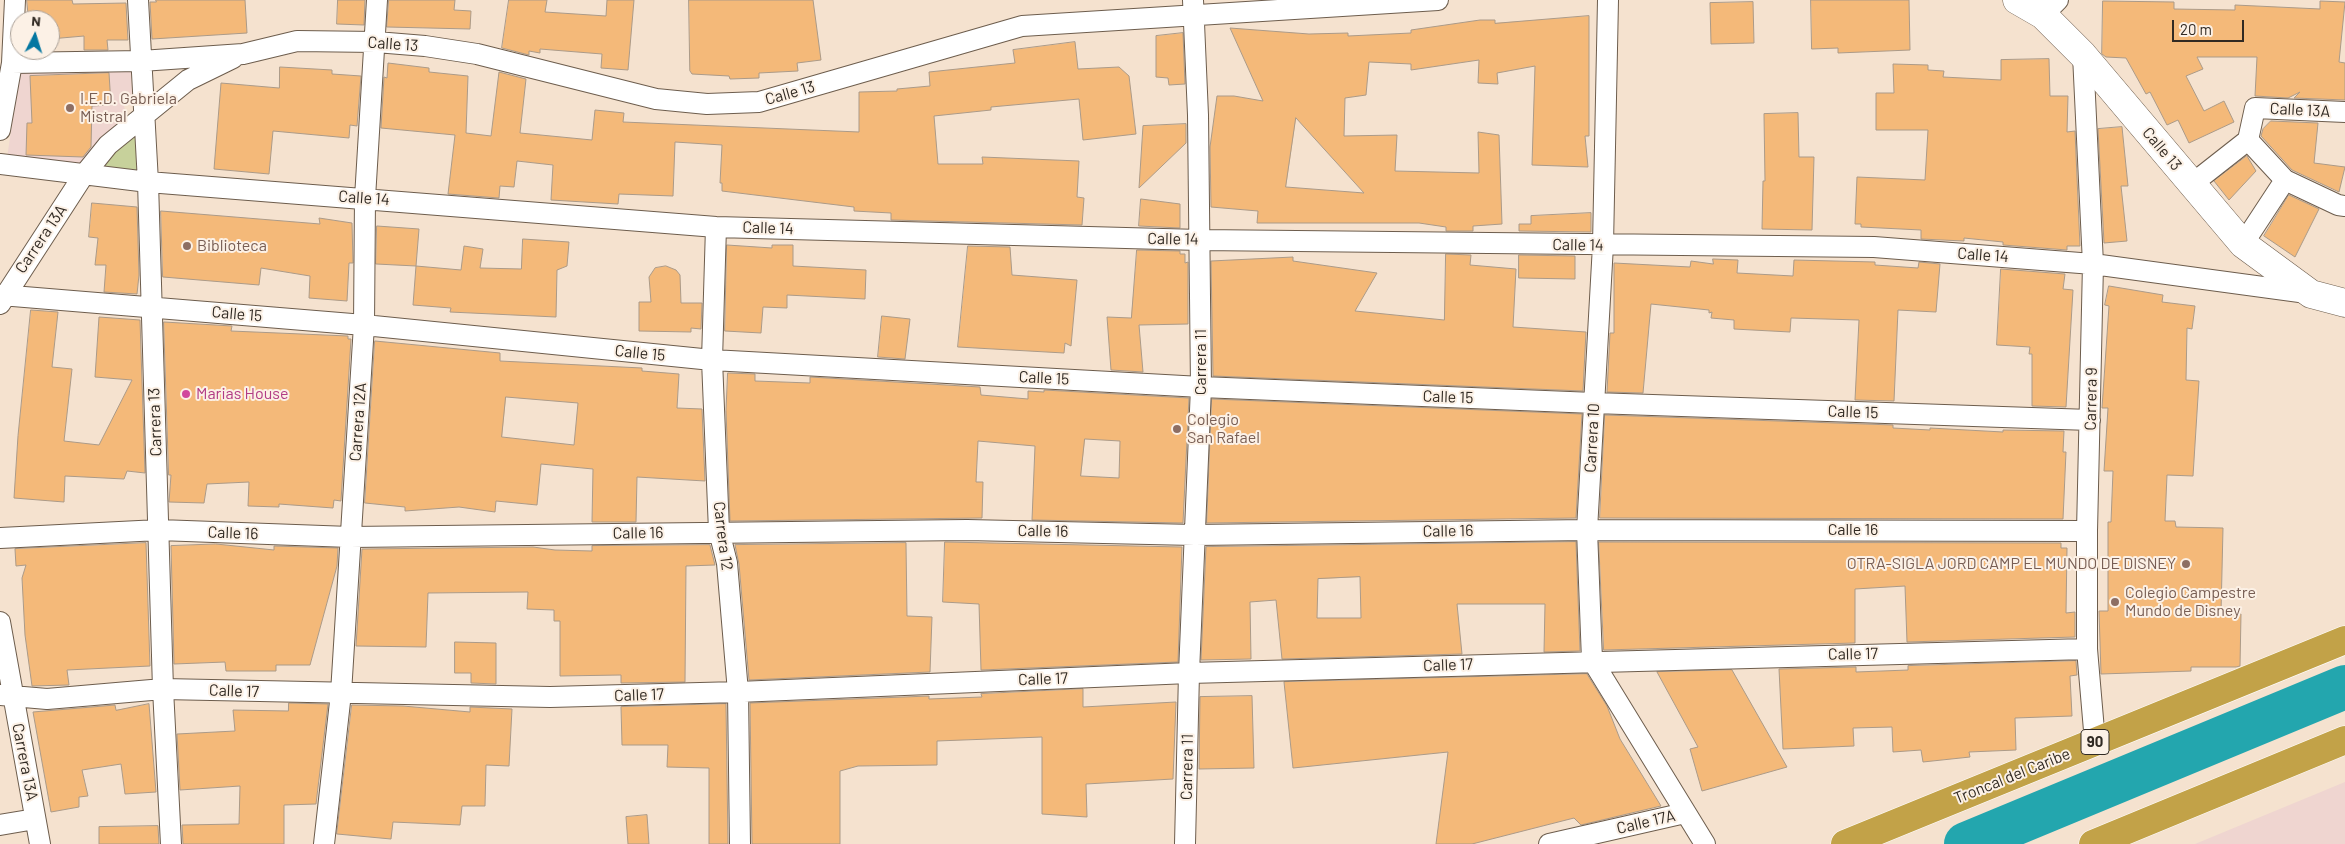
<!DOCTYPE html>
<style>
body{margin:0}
#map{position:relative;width:2345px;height:844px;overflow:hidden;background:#f5e2cf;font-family:Barlow,sans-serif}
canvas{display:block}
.north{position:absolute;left:10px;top:10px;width:50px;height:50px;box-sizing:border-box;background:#fcf1e6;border:1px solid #aba198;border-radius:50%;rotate:5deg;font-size:14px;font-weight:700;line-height:20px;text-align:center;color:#312a23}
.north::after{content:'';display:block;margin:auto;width:18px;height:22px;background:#0477a1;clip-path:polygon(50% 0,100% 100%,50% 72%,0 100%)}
.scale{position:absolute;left:2172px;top:20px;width:72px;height:22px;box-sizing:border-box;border:2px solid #312a23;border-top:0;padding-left:6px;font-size:15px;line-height:18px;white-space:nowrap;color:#312a23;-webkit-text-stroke:4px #fcf1e6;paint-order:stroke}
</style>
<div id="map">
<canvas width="2345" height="844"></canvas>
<div class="north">N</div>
<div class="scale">20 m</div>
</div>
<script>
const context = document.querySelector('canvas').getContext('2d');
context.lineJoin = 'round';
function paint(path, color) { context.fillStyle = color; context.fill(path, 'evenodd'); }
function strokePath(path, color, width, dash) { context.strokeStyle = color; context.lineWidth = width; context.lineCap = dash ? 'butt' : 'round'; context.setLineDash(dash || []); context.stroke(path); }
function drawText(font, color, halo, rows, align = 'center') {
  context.font = font + ' Barlow,sans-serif'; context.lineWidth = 4; context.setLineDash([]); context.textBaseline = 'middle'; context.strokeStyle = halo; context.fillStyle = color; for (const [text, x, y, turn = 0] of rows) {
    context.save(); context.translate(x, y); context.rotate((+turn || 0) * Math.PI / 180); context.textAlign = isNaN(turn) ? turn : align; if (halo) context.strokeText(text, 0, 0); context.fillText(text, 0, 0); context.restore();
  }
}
const education = new Path2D(`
 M131,66L132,96L122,98L127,118L79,168L7,158L20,70Z
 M2345,782V844H2195Z`);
const green = new Path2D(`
 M145,115L148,182L85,175Z`);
const river = new Path2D(`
 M1966,844L2345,687`);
const building = new Path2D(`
 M27,0H72L73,4L126,3L128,40H107L108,50H84V36L50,39V20H29Z
 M156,0H245L247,33L152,39L150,2H156Z
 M338,0H365L364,25L337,24Z
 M389,0H455L454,10L471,11L470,29L387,27Z
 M509,0H547L545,12L606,16L607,0H634L628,70L601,68L602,54L540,49V53L529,51V55L502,48Z
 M689,0H813L821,60L797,63L798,71L759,73V78L730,79L729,76L692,74L690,71Z
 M1811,0H1909L1910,50L1838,53V48L1812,49Z
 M2103,1L2174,2V9L2235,10V5L2320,9V1L2345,2L2339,62L2345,63V100L2294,98L2300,92L2288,98L2255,96L2257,57H2197L2203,69L2186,76L2204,111L2224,101L2234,122L2189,143L2178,120L2167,125L2150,92L2146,94L2126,58L2106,57L2102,54Z
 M1753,2L1754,43L1711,44L1710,3Z
 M1589,16V136H1585L1588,167L1532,165L1535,66L1497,73L1498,84L1478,83L1479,60L1411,70V64L1369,62L1366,95L1345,98L1344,136L1397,135L1395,171L1479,173L1478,132L1499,135L1502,224L1473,226V231H1446V227L1419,223H1257L1258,211L1211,207L1210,147L1217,96H1234L1263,101L1230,28L1309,34L1348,33V36L1411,33V30L1480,20H1495V23ZM1296,118L1364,193L1286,187Z
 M1183,33L1185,84L1169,85L1168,78L1156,77V36Z
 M1075,42L1078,69L1119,67L1129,76L1136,134L1083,140L1079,99L991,107V110L934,116L938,164H983L982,157L1079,161L1077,197L1084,198L1082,225L891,220V213L854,211V207L722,191V183H720L722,145L675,142L673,196L619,194L618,204L551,200L553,165L517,161L514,187L500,186L499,198L448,194L455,135L381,128L384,77L387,78L388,63L429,68V72L468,76L466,133L491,136L499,72L526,79L520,133L592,140L595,110L624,113L623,122L859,132V92L897,91V89L930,86L929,72L1015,63L1013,50Z
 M2049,59L2050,96H2068L2067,132L2075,131L2080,246H2067V250L2003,245V242L1964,238V241L1921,239V230L1861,227V224H1855L1857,177L1925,180L1928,130H1876V93H1894L1893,64L1928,65V70L1944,71L1943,77L2001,80V60Z
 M280,67L332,70V74L361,76L357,126L350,125L349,138L273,131L269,174L214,169L221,83L279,88Z
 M109,73L111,105L92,106L91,147L83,157L26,155L27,123H32L30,76Z
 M1798,113L1799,157H1814L1812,230L1762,229L1763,181H1765L1764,114Z
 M2271,121L2318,123L2314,163L2345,167L2339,192L2292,170L2261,136L2263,129Z
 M1186,124V143L1139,188L1143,126Z
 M2122,127L2128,186H2121L2127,241L2104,243L2098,129Z
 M2247,156L2256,171L2229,200L2214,181Z
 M2289,195L2319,209L2295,257L2264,236Z
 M1141,199L1180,204V228L1139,226Z
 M92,203L137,207L139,275L137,294L104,292L106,265H95L98,238L89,237Z
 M161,211L320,224L319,218L352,223L353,263H349L347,301L309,298L310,276L261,268L259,285L163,277Z
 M1591,213V232L1519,231V224H1531V216Z
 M377,226L419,229L416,266L376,264Z
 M523,239L569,242L567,266L557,270L556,317L450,312L451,308L413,305L416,266L461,270L464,246L483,249L480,268L521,269Z
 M727,245L772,248V245H793V266L866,270L865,299L787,295V308L763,307L761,333L725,331Z
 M968,246L1010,247L1012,275L1077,280L1071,346L1065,343L1064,353L958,347Z
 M1137,250L1180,251V254H1185V263L1188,262V324L1139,325L1143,372L1111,370L1107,317L1131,318Z
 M1446,254L1471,255L1470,265L1516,269L1513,327L1586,332L1583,391L1213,376L1211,261L1293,257V261L1377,273L1355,311L1444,320Z
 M1519,255L1575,256V279L1519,278Z
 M1713,259L1738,260L1737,273L1793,276L1794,260L1875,262V265L1918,268L1919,262L1940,264L1936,312L1898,310L1894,401L1855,400L1859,320L1791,318L1790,332L1734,329V320L1711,318L1712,312L1709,313V310L1651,304L1643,393L1607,392L1610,333H1614V263L1690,267L1691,261L1713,264Z
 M666,266L676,270L680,275L681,303H702L701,329L691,328V332L639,331V302H651L649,277L655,268Z
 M2001,269L2065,274L2063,289L2073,290L2066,407L2032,406V354H2029L2030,347L1997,345Z
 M2109,286L2163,295L2162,302L2195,306L2192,329L2187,328L2186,380L2199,381L2193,476L2167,475L2165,521H2175L2176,527L2223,528L2221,613L2241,614L2240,666L2236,667H2191V671L2101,674L2099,611H2108V522H2111L2113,471H2104L2108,408H2102L2109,306L2105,305Z
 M31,310L58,312L52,367L72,369L64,441L99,445L132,380L95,377L99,317L140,320L145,473L127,471L124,479L65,476L64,502L14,498L18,436Z
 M882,316L910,319L905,359L878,357Z
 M164,322L232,326L231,331L348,336V339H351L341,501L334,500L333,508L279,504V507L248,506L249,482L207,484L204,503L169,502L171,475H169Z
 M375,341L500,353V361L642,368V371L679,374L677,408L702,409L705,481L637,477L636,522H592L593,469L541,464L537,505L496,501L495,512L459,507L405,511V507L365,503ZM506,397L578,403L574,445L502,437Z
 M728,373L755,374V381L810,383V377L980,387L981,395L1028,399V391L1044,392V390L1189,398L1183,523L1032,520L1035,446L978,441L976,482H983L982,518L730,521L726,411ZM1085,439L1120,441L1119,478L1081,476Z
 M1212,399L1582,414L1576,518L1207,523Z
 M1605,415L1893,425V428L1930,430V428L2003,432V430L2064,431L2063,452H2066L2063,519L1600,518Z
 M945,542L1182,547L1178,662L981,670L979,604L943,602Z
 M1576,542L1580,651L1544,652L1545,604H1457L1462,654L1282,659L1276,600L1250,602L1251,659L1201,660L1206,547ZM1360,577L1361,618H1317L1318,579Z
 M1599,542L2061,543V548H2067L2066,613L2075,612V637L1907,642L1905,586L1855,589V643L1604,650Z
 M146,543L150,666L67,670L69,685L32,686L25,635L22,578L26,565L16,566L15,549Z
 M906,543L907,616L932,617L930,672L749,680L739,564L735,545Z
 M216,544L274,550V546L338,548L337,566L310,665H276V671H226L225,662L174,664L171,546Z
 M710,545L715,565L686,566L685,682L621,683V675L560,676V621H554V610L527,609L528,592L428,593L426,647L356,646L362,549L533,547L555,550L592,551V546Z
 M455,642L496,643V684L471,683V673H455Z
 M2076,661L2077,675L2070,676L2072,716L2015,718L2016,750L1969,752L1970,757L1923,762L1921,750L1893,752L1892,727L1853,728L1854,746L1783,749L1779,669L1856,667V672L1908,670V666Z
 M1732,670L1787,767L1702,791L1690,749L1698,747L1657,672Z
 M1587,674L1607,706L1620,739L1661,806L1581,825L1574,818L1472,844H1436L1448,752L1293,768L1284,682Z
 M1083,689V707L1176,702L1173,779L1086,784L1087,817L1042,814V737L937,741V765L858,766L840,771V844H752L750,703L929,696V699L982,697L981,694Z
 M1252,696L1254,768L1199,769L1200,697Z
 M289,703L328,704L316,804L284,805V844H183L182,825L239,824L240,786L180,790L177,734L235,731L233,710L288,711Z
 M149,704L156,792L125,794L121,764L82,770L88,796L79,797V807L51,812L33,712L115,705L116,710Z
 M726,704L728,844H709V768L667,767L668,745H622L621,707Z
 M352,705L403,706L470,712V707L512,709L509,766L486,765L485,806H462L460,825L393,822L391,839L337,834Z
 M647,815L649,844H628L626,817Z
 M158,826L159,844H99V827Z`);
const minor = new Path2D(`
 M138,0L148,182L163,689L171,844
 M1608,0L1603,245L1587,530L1592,660L1705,844
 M2043,15L2058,0
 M2083,55L2093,264L2087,531V649L2095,742
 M12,63L141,61L243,54L297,41L376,42L425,46L477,54L656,99L707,104L759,102L1022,26L1438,0
 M2345,112L2255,108L2248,140L2285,180L2338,205L2345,206
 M0,130L12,63L15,0
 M0,164L148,182L716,227L1200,240L1874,247L2093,264L2307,293
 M2192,184L2248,140
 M716,227L712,360L719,531L727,563L738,692L740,844
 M2243,244L2285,180
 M0,295L364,325L712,360L1201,387L1594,403L2090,420
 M0,304L83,176L108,145L188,80L233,58
 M0,538L159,530L350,537L967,530L1195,535L1587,530L2087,531
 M0,622L40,844
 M0,695L47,699L163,689L550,697L738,692L1189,673L2087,649
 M0,825L35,819
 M324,844L341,693L364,325L365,198L377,0
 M1185,844L1189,673L1201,387L1198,115L1193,0
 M1549,844L1685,813`);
const secondary = new Path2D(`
 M2017,0L2043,15L2083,55L2243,244L2311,294L2345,303`);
const trunk = new Path2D(`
 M1845,844L2345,640
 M2093,844L2345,740`);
const markers = [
 [70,108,5,"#8d6e63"],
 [187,246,5,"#8d6e63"],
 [186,394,5,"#d1479c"],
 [1177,429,5,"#8d6e63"],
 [2186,564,5,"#8d6e63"],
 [2115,602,5,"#8d6e63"]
];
const shields = [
 [2095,742,28]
];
const shieldNames = [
 ["90",2095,742]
];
const streetNames = [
 ["Calle 13",393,44,4],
 ["Calle 13",790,93,-16],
 ["Calle 13A",2300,110,3],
 ["Calle 13",2162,149,50],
 ["Calle 14",364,198,4],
 ["Calle 14",768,228,2],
 ["Carrera 13A",41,239,-56],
 ["Calle 14",1173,239,1],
 ["Calle 14",1578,245,1],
 ["Calle 14",1983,255,4],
 ["Calle 15",237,314,5],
 ["Calle 15",640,353,6],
 ["Carrera 11",1201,362,-90],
 ["Calle 15",1044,378,3],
 ["Calle 15",1448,397,2],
 ["Carrera 9",2091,399,-89],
 ["Calle 15",1853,412,2],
 ["Carrera 13",155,422,-92],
 ["Carrera 12A",358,422,-86],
 ["Carrera 10",1592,438,-87],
 ["Calle 16",1853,530],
 ["Calle 16",1043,531,1],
 ["Calle 16",1448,531,-1],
 ["Calle 16",233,533,2],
 ["Calle 16",638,533,-1],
 ["Carrera 12",723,536,83],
 ["Calle 17",1853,654,-1],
 ["Calle 17",1448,665,-2],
 ["Calle 17",1043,679,-2],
 ["Calle 17",234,691,2],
 ["Calle 17",639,695,-2],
 ["Carrera 13A",25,762,79],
 ["Carrera 11",1187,767,-89],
 ["Troncal del Caribe",2012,776,-22],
 ["Calle 17A",1646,822,-13]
];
const educationNames = [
 ["I.E.D. Gabriela",80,99],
 ["Mistral",80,117],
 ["Biblioteca",197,246],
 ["Colegio",1187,420],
 ["San Rafael",1187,438],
 ["OTRA-SIGLA JORD CAMP EL MUNDO DE DISNEY",2176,564,"right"],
 ["Colegio Campestre",2125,593],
 ["Mundo de Disney",2125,611]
];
const hotelNames = [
 ["Marias House",196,394]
];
paint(education, '#efd5d0');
paint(green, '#c7d19b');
strokePath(river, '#23a6ae', 44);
paint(building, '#f4b979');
strokePath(building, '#ab9a88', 1);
strokePath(minor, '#6d5d4d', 22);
strokePath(secondary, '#6d5d4d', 29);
strokePath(trunk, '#fff', 29);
strokePath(minor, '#fff', 20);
strokePath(secondary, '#fff', 28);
strokePath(trunk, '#c2a248', 28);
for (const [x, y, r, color] of markers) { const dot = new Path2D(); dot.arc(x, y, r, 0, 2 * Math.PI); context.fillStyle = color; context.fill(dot); strokePath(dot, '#fcf1e6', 2); }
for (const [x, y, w] of shields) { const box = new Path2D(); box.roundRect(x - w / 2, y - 12.5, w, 25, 4); context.fillStyle = '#fcf1e6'; context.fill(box); strokePath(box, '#312a23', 1); }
drawText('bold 15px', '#312a23', null, shieldNames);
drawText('16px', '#312a23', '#fcf1e6', streetNames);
drawText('16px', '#785e54', '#fcf1e6', educationNames, 'left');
drawText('16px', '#b23c85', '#fcf1e6', hotelNames, 'left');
</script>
